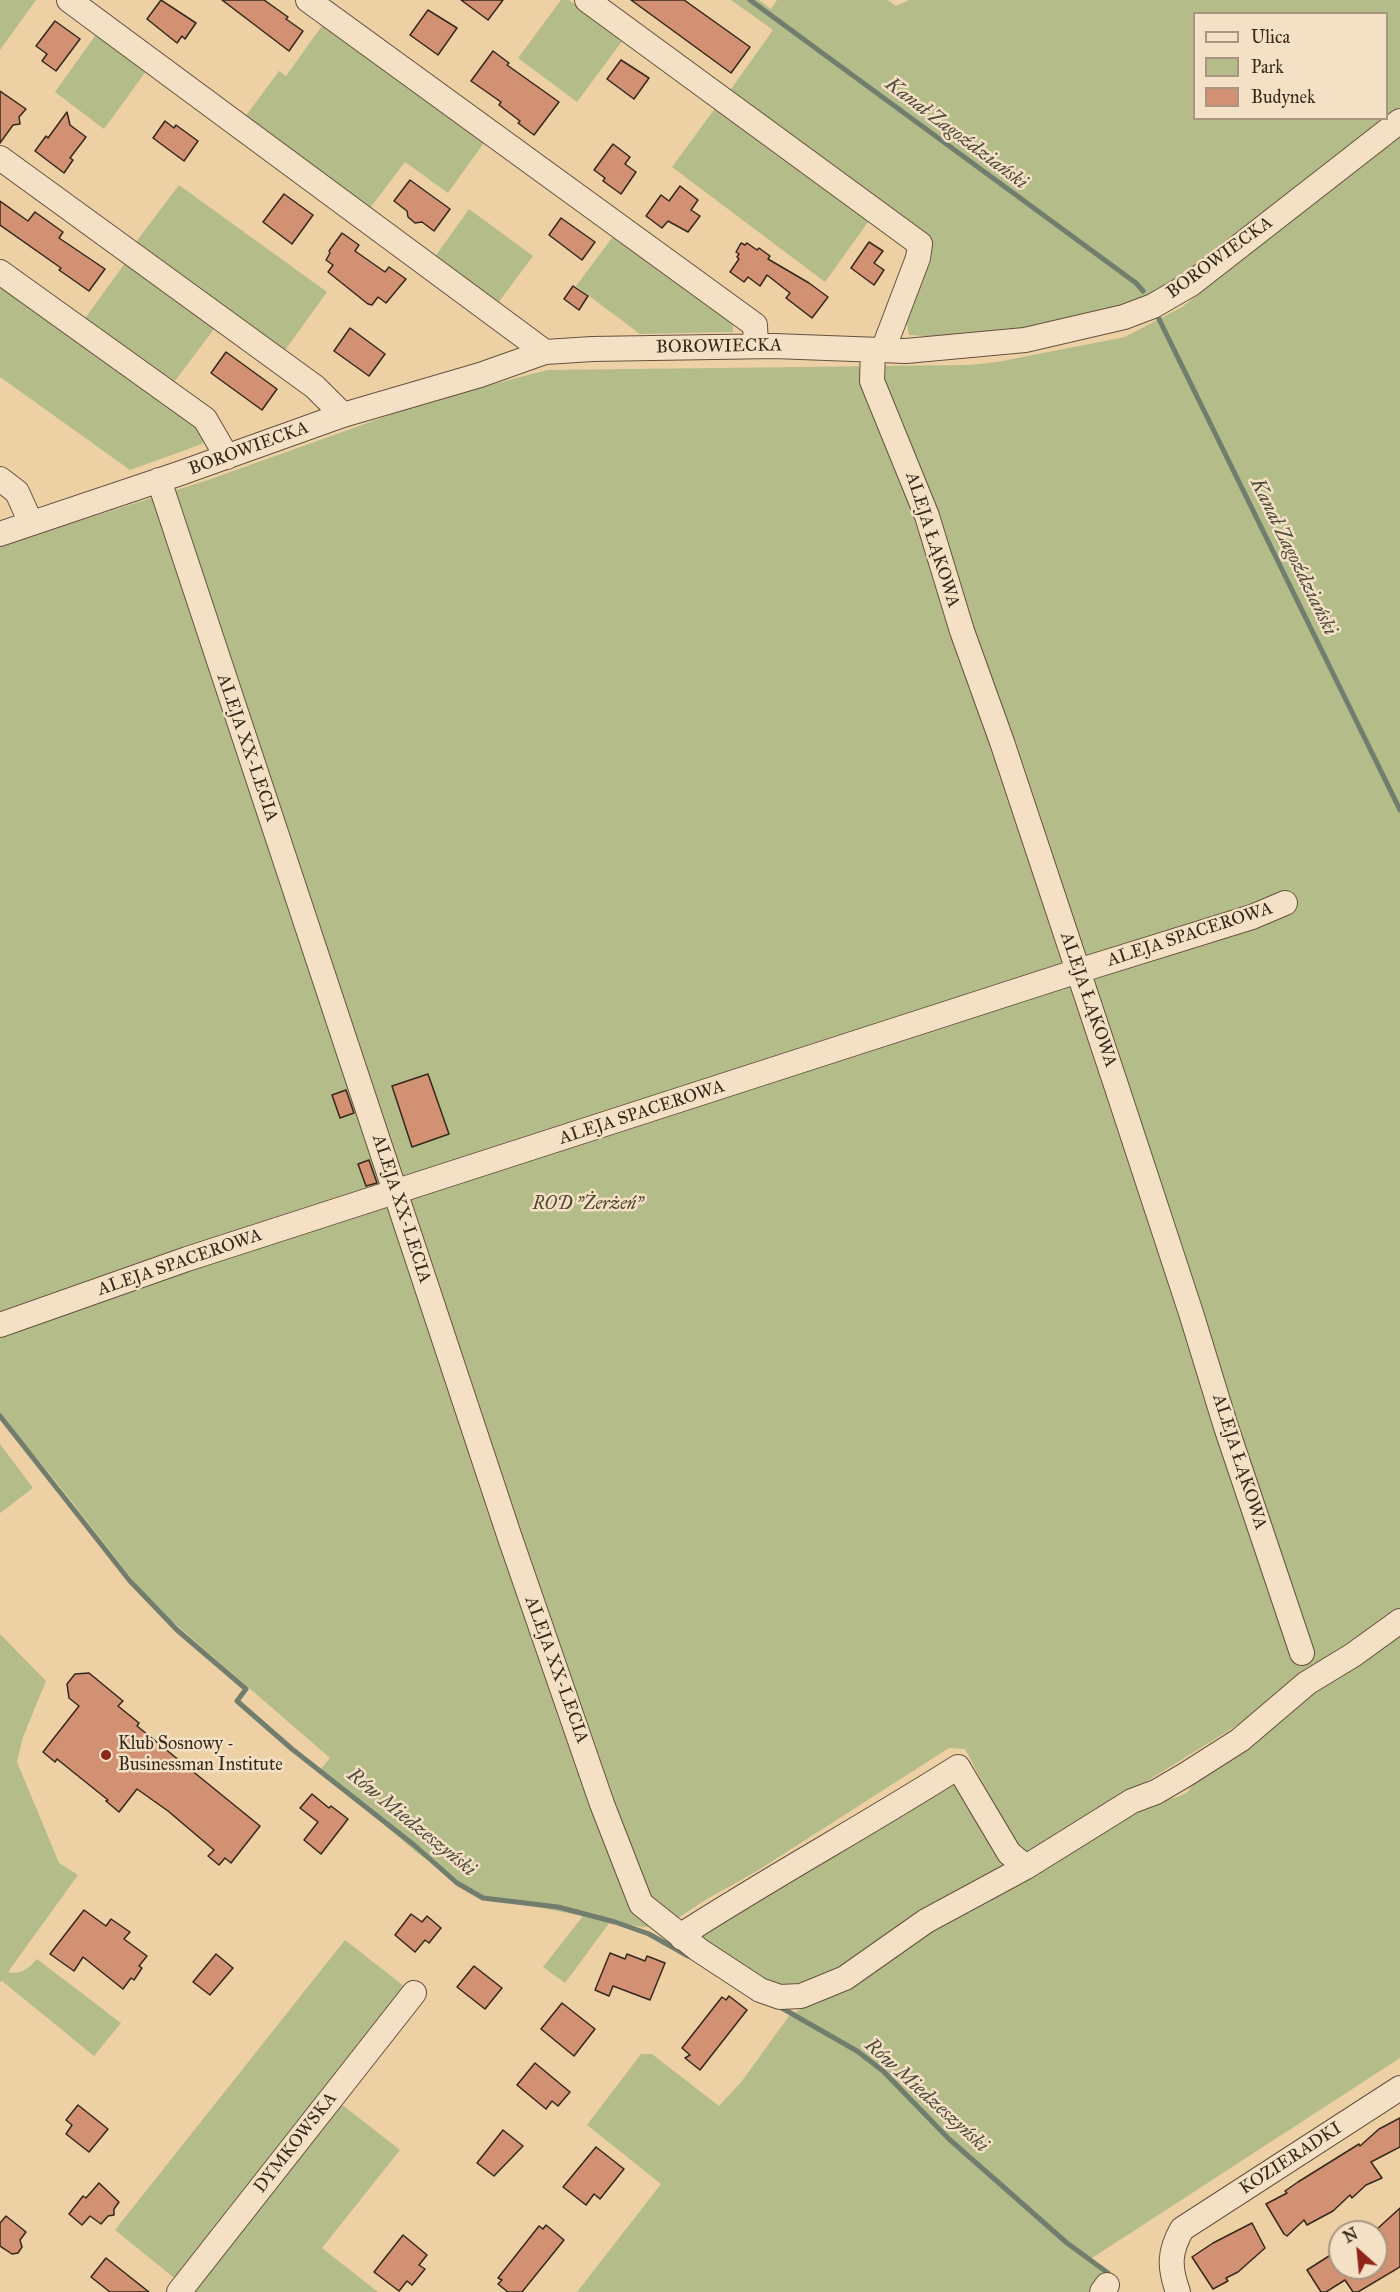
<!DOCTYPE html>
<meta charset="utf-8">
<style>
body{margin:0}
#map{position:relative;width:1400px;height:2292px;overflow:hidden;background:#eed0a5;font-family:"IM FELL Great Primer",serif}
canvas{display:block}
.legend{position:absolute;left:1193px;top:12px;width:195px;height:108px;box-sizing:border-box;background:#f4e0c4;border:2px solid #a89680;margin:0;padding:8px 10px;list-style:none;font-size:18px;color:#36281b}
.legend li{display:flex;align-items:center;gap:12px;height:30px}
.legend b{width:30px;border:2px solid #a89680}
.north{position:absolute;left:1328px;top:2220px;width:60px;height:60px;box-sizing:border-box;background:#f4e0c4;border:2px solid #a89680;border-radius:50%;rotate:333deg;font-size:16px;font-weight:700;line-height:24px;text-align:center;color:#36281b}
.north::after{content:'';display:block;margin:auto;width:21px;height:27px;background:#8f2418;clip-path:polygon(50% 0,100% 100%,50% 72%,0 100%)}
</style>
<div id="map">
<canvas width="1400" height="2292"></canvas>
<ul class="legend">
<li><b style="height:8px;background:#f4e0c4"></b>Ulica</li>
<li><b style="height:16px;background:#b4bc8a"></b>Park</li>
<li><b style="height:16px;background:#d29172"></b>Budynek</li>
</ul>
<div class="north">N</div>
</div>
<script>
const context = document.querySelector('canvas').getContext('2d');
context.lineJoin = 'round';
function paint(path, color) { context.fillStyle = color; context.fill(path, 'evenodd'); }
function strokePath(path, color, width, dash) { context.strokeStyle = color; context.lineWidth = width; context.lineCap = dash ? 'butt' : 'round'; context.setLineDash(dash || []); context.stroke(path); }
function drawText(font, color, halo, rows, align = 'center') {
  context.font = font + ' "IM FELL Great Primer",serif'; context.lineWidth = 5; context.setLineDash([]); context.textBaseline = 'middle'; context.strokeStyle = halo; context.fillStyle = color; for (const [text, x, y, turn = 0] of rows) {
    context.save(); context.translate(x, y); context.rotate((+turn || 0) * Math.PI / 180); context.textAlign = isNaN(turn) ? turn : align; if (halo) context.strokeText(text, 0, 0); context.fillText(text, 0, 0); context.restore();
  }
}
const green = new Path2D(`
 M0,0H36L0,50Z
 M561,0H569L623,40L577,102L518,58Z
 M731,0H759L771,9L777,0H888L896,6L909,0H1400V107L1315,178L1155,296L1117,310L973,339L909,335L905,311L932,241L729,92L773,30ZM1194,14H1386V118H1194Z
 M324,23L486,140L448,193L405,162L367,212L242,121L279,71L286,76Z
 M97,33L147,70L104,129L55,92Z
 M716,107L871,218L825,282L672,167Z
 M1400,134V1610L1335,1651L1236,1726L1023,1858L965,1749L949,1748L757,1871L707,1899L667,1925L644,1927L610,1922L565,1983L543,1967L583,1916L475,1895L416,1852L320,1770L330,1758L151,1603L54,1479L0,1415V546L208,480L426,402L547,370L968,365L997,362L1125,337L1182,307Z
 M179,185L327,292L283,353L133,246Z
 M469,209L533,256L495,307L432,261Z
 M615,234L733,320V332L640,334L576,286Z
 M128,259L217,325L172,385L83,321Z
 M0,285L206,432L202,444L130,470L0,377Z
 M0,1444L33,1488L0,1513Z
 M1400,1632V2058L1089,2260L1108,2274L1094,2292H577L661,2184L587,2125L641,2054H652L719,2106L742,2081L789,2016L1143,1804L1178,1797L1188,1792L1200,1771L1291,1703Z
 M0,1634L46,1681L23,1737L17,1762L59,1863L78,1875L8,1972C21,1975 28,1969 37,1959L121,2023L94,2056L2,1981L0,1982Z
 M955,1779L1012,1871L821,1982L776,1990L692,1934Z
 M345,1940L404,1986L395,1997L400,2001L178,2281L115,2230Z
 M340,2103L400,2150L322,2248L378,2292H192Z`);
const stream = new Path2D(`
 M750,0L1136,283L1143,291
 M1158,317L1400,810
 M0,1416L130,1581L177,1630L246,1689L237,1701L292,1749L414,1845L457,1883L483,1898L558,1907L615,1922L649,1934L688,1956
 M780,2007L857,2051L883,2071L949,2139L1067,2243L1108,2273`);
const building = new Path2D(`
 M161,0L196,23L185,39L182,36L177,43L147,19Z
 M222,0H264L288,17L286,19L303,31L289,51Z
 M461,0H503L488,20Z
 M631,0H684L750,47L731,73Z
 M428,10L457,28L438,55L410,35Z
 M55,21L80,39L56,71L42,61L47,54L36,46Z
 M493,51L509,63L507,65L559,102L534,135L518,123L520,121L499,105L501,102L471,81Z
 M621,60L649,78L634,99L607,79Z
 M0,91L26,109L19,117L20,124L13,125L0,143Z
 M67,112L70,125L86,137L70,158L73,160L64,173L35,151L46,136L48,138Z
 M165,121L174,128L176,125L198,141L184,161L153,138Z
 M613,144L630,157L625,164L636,172L621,194L603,181L605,178L594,170Z
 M410,180L450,209L434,231L422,222L415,223L408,217L407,211L394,201Z
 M680,186L698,200L691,210L700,216L688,232L668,221L662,228L646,216L661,195L669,201Z
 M284,194L313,215L292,244L263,222Z
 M0,201L28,221L35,212L63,232L59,238L105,269L89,291L59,270L61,268L0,225Z
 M561,218L595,242L582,260L549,235Z
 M342,233L359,245L355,251L385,272L389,267L406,279L386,303L378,297L372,305L368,304L328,272L333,265L326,260L330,253L329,251Z
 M869,242L883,251L874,263L884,270L874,285L851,268Z
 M741,243L745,245L747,243L757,250L759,248L770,256L768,259L809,283L828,297L812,318L786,298L790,293L767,275L760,286L748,277L744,282L730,272L739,259L737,257L739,254L736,252Z
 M573,286L588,296L579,310L564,299Z
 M350,328L385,354L369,376L334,351Z
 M226,352L277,389L262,410L211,373Z
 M428,1074L449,1134L412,1147L392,1086Z
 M346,1090L354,1113L340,1118L332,1095Z
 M369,1160L377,1183L366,1186L358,1164Z
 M89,1673L123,1701L118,1706L139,1723L137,1726L260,1826L231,1863L225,1858L219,1865L208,1856L214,1850L168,1811L137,1789L119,1812L106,1801L108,1800L57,1759L55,1762L43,1752L79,1706L69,1698L67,1684L75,1674Z
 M312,1794L329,1808L331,1806L348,1819L321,1854L304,1840L318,1822L300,1808Z
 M84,1910L106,1926L111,1919L130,1932L124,1939L147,1956L139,1966L142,1968L134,1980L131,1978L123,1989L83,1957L74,1971L50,1954Z
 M411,1914L422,1922L427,1916L441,1928L429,1943L425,1940L415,1952L395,1935Z
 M610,1953L625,1959L627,1954L645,1961L647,1956L665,1963L650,2000L613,1986L609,1996L595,1990Z
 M216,1954L233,1968L210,1995L193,1982Z
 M474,1966L502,1988L485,2009L457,1987Z
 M729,1996L747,2010L700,2070L685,2058L690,2055L682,2048L722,1997L726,2000Z
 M562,2003L595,2029L574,2056L541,2029Z
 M535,2063L570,2092L558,2106L552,2101L546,2109L517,2085Z
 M78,2105L108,2129L89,2152L66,2134L72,2125L66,2120Z
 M1400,2118V2147L1371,2162L1382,2178L1366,2185L1352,2198L1350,2195L1333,2211L1307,2225L1304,2220L1287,2236L1284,2234L1266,2204L1287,2193L1285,2191L1298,2182L1359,2144L1360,2146L1379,2129Z
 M503,2130L523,2146L494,2176L477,2163Z
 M596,2147L624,2169L600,2199L594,2194L586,2205L563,2187Z
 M99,2183L119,2202L114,2209V2215L108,2216L101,2224L90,2216L82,2225L69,2214L83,2196L86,2198Z
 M1400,2208V2267L1358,2292H1353L1345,2280L1326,2292H1321L1307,2270L1340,2249V2268H1376V2230Z
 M6,2216L26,2232L20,2240L22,2247L18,2253L12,2254L0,2246V2223Z
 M1252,2223L1265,2248L1238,2272L1226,2278L1228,2281L1213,2289L1192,2257L1213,2243Z
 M546,2225L564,2240L522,2292H508L498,2284L502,2280L498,2278L539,2226L543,2229Z
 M403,2235L427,2255L419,2265L425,2269L412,2285L407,2281L399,2291L374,2272Z
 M106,2258L149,2292H110L91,2277Z`);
const minor = new Path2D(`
 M69,0L545,352
 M308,0L755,325L756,346
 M587,0L920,244L918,258L883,350
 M0,158L315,387L343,415
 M0,272L205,419L227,457
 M873,350L872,381L927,516L962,631L1002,742L1117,1088L1191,1313L1226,1427L1302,1653
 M0,479L17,492L31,523
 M159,480L509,1535L602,1804L641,1904L699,1950L760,1990L780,1997L801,1996L845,1978L926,1921L1026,1867L1132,1801L1156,1792L1185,1775L1240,1740L1307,1683L1353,1655L1400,1621
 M0,534L178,474L343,415L480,375L545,352L592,349L774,346L906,351L1025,340L1124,317L1153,306L1191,284L1400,121
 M0,1325L187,1259L1078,971L1252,917L1285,903
 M682,1938L686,1932C775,1875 868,1824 958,1767L1009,1853L1026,1867
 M179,2292L414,1993
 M1102,2292L1107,2285
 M1178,2292C1169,2267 1169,2252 1182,2229L1400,2088`);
const markers = [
 [106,1755,6,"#8f2418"]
];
const streetNames = [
 ["BOROWIECKA",1220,258,-36],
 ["BOROWIECKA",719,347,-1],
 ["BOROWIECKA",249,449,-20],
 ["ALEJA ŁĄKOWA",932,540,72],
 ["ALEJA XX-LECIA",247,748,71],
 ["ALEJA SPACEROWA",1190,935,-18],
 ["ALEJA ŁĄKOWA",1088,1000,71],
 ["ALEJA SPACEROWA",642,1113,-18],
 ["ALEJA XX-LECIA",401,1209,72],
 ["ALEJA SPACEROWA",180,1263,-19],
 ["ALEJA ŁĄKOWA",1239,1462,72],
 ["ALEJA XX-LECIA",556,1670,70],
 ["DYMKOWSKA",296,2143,-52],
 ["KOZIERADKI",1291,2159,-33]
];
const parkNames = [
 ["ROD \"Żerżeń\"",588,1205]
];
const poiNames = [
 ["Klub Sosnowy -",118,1745],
 ["Businessman Institute",118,1766]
];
const waterNames = [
 ["Kanał Zagoździański",956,134,37],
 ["Kanał Zagoździański",1293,557,64],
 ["Rów Miedzeszyński",411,1823,39],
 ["Rów Miedzeszyński",926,2096,42]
];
paint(green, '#b4bc8a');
strokePath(stream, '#717e6d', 5);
paint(building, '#d29172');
strokePath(building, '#36281b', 1.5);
strokePath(minor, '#64523e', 26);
strokePath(minor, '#f4e0c4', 24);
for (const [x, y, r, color] of markers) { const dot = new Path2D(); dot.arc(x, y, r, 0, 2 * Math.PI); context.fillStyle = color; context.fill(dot); strokePath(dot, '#f4e0c4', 2); }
drawText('18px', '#36281b', '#f4e0c4', streetNames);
drawText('italic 18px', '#4f4631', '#f4e0c4', parkNames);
drawText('18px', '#36281b', '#f4e0c4', poiNames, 'left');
drawText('italic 20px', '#4f4c3d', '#f4e0c4', waterNames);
</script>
